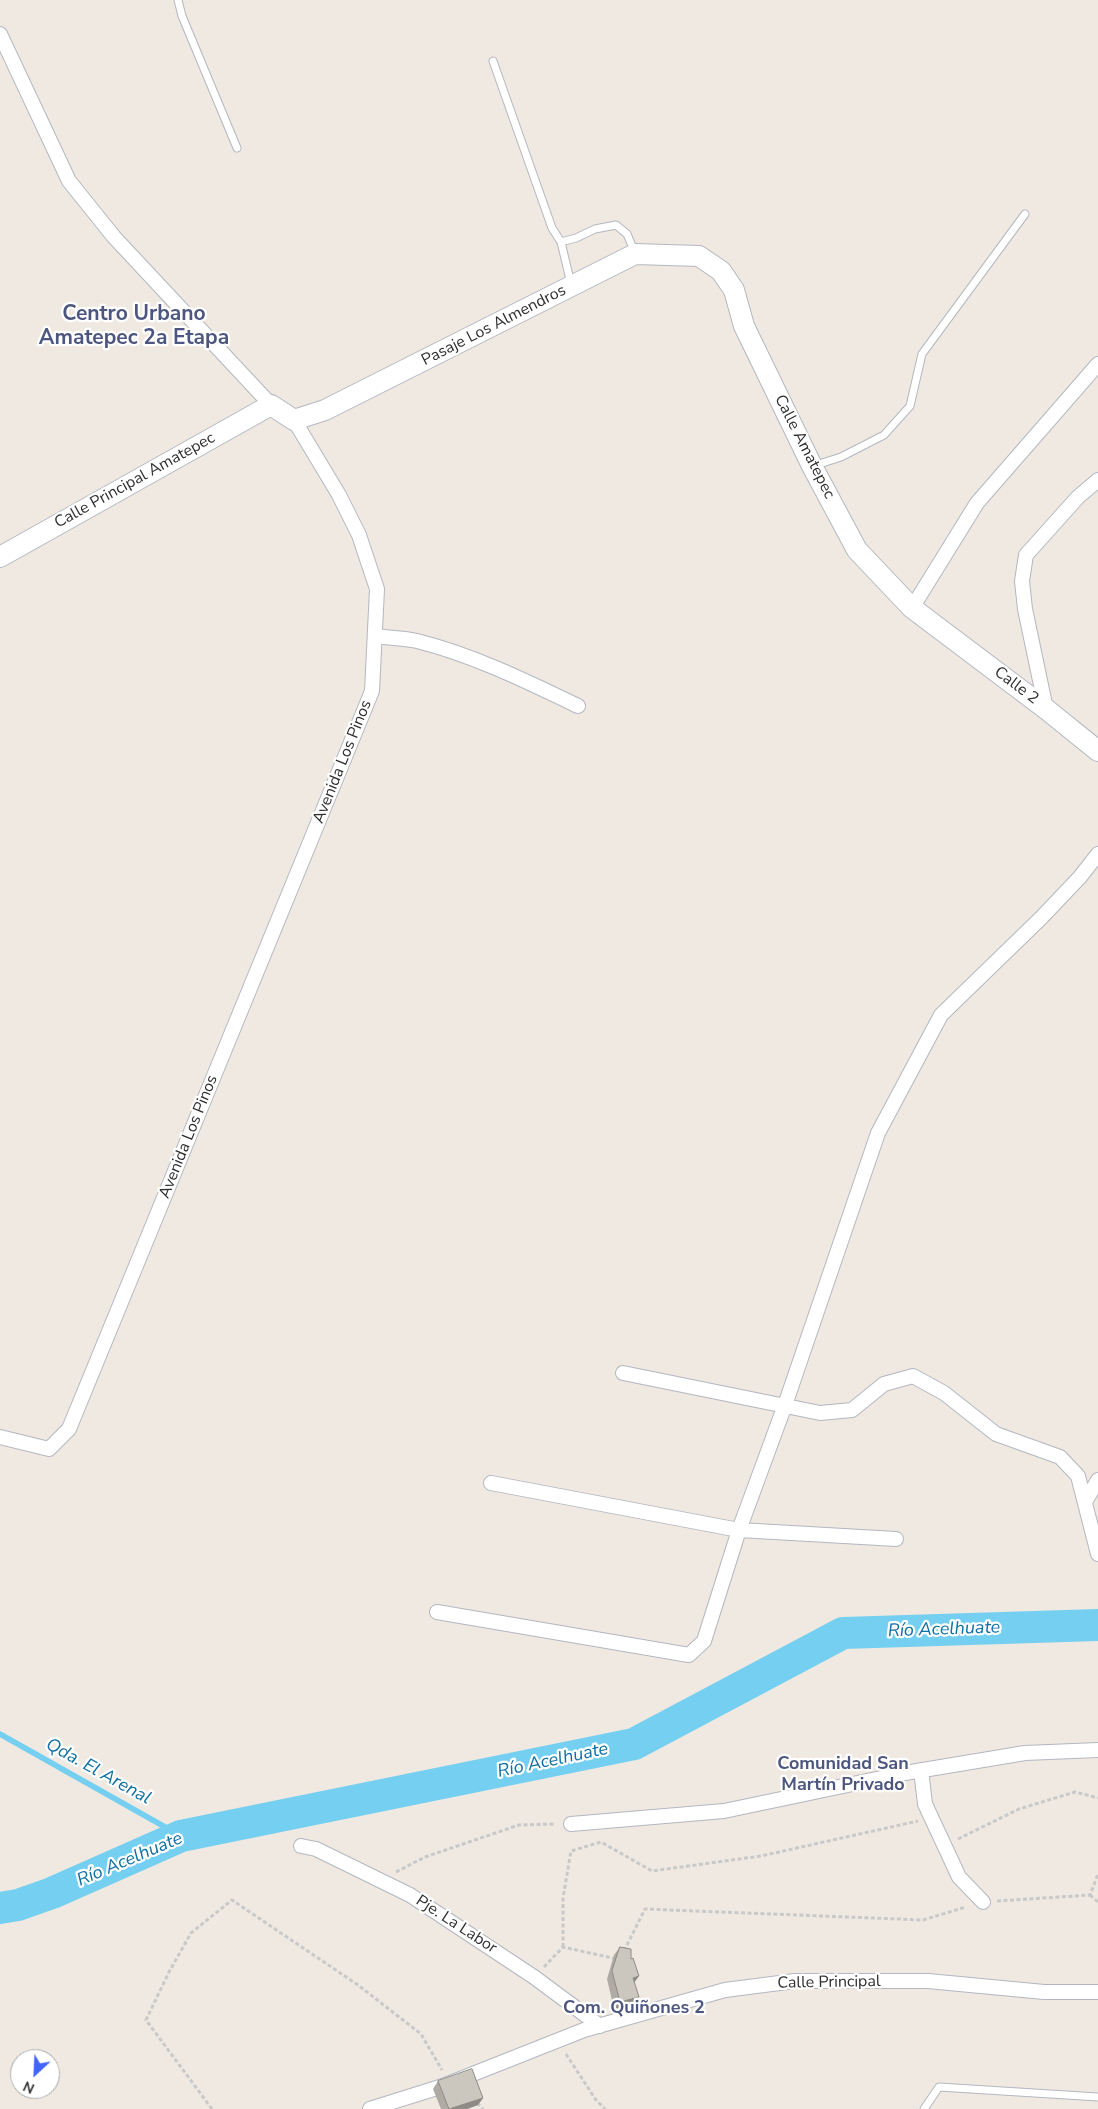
<!DOCTYPE html>
<meta charset="utf-8">
<style>
body{margin:0}
#map{position:relative;width:1098px;height:2109px;overflow:hidden;background:#efe9e1;font-family:"Nunito Sans",sans-serif}
canvas{display:block}
.north{position:absolute;left:10px;top:2049px;width:50px;height:50px;box-sizing:border-box;background:#fff;border:1px solid #ababab;border-radius:50%;rotate:205deg;font-size:14px;font-weight:700;line-height:20px;text-align:center;color:#2e2e2e}
.north::after{content:'';display:block;margin:auto;width:18px;height:22px;background:#4264fb;clip-path:polygon(50% 0,100% 100%,50% 72%,0 100%)}
</style>
<div id="map">
<canvas width="1098" height="2109"></canvas>
<div class="north">N</div>
</div>
<script>
const context = document.querySelector('canvas').getContext('2d');
context.lineJoin = 'round';
function strokePath(path, color, width, dash) { context.strokeStyle = color; context.lineWidth = width; context.lineCap = dash ? 'butt' : 'round'; context.setLineDash(dash || []); context.stroke(path); }
function paint(path, color) { context.fillStyle = color; context.fill(path, 'evenodd'); }
function drawText(font, color, halo, rows, align = 'center') {
  context.font = font + ' "Nunito Sans",sans-serif'; context.lineWidth = 4.5; context.setLineDash([]); context.textBaseline = 'middle'; context.strokeStyle = halo; context.fillStyle = color; for (const [text, x, y, turn = 0] of rows) {
    context.save(); context.translate(x, y); context.rotate((+turn || 0) * Math.PI / 180); context.textAlign = isNaN(turn) ? turn : align; if (halo) context.strokeText(text, 0, 0); context.fillText(text, 0, 0); context.restore();
  }
}
const stream = new Path2D(`
 M0,1734L181,1836`);
const river = new Path2D(`
 M0,1908L18,1905L52,1893L181,1836L634,1744L843,1633L1098,1625`);
const path = new Path2D(`
 M958,1839L1019,1809L1075,1792L1098,1798
 M396,1872L425,1857L519,1825L556,1824
 M1090,1895L1098,1902
 M997,1901L1090,1895L1098,1874
 M563,1947V1898L571,1851L601,1842L652,1871L761,1856L918,1821
 M624,1951L645,1909L923,1920L966,1907
 M544,1967L563,1947L617,1959
 M566,2054L596,2100L605,2109
 M477,2103L483,2109
 M212,2109L146,2020L169,1972L191,1933L232,1900L358,1985L421,2034L442,2070`);
const lane = new Path2D(`
 M178,0L182,16L237,148
 M493,61L552,228L561,242L571,284
 M561,242L576,238L595,229L616,225L627,234L635,253
 M813,466L841,457L884,435L910,406L922,354L1025,214
 M924,2109L939,2087L1098,2097`);
const street = new Path2D(`
 M0,34L69,181L114,237L271,405
 M912,608L977,503L1098,364
 M375,636C389,638 403,638 417,641C473,655 526,681 578,706
 M1046,709L1025,609L1022,581L1026,555L1078,497L1098,480
 M623,1373L820,1413L852,1410L884,1384L913,1376L944,1393L996,1434L1060,1457L1078,1476L1098,1554
 M0,1437L49,1449L69,1429L372,691L377,589L359,535L339,495L294,420
 M491,1483L739,1530L896,1539
 M1085,1502L1098,1480
 M437,1612L689,1655L704,1641L739,1530L785,1405L878,1133L941,1015L1041,918L1080,877L1098,854
 M921,1770L925,1804L959,1877L983,1902
 M571,1824L724,1811L905,1773L1025,1753L1098,1750
 M301,1846L316,1849L410,1895L534,1977L600,2026
 M370,2109L440,2087L584,2030L725,1990L795,1981H928L1044,1992H1098`);
const secondary = new Path2D(`
 M0,557L271,405L294,420L325,410L635,254L699,256L721,271L734,290L744,326L812,466L857,550L912,608L1046,709L1098,751`);
const wall = new Path2D(`
 M620,1947L631,1959L634,2005L614,2009L607,1979L614,1955Z
 M438,2081L483,2098L478,2105L467,2109H441L433,2089Z`);
const shadedWall = new Path2D(`
 M639,1976L634,1983L633,1978Z
 M639,1997L634,2005L614,2009L620,2002Z
 M483,2098L478,2105L467,2109H449Z`);
const building = new Path2D(`
 M620,1947L631,1949V1959L633,1958L639,1976L633,1978L639,1997L620,2002L612,1971Z
 M472,2069L483,2098L449,2109L438,2081Z`);
const streetNames = [
 ["Pasaje Los Almendros",494,326,-27],
 ["Calle Amatepec",804,447,63],
 ["Calle Principal Amatepec",135,481,-29],
 ["Calle 2",1016,686,37],
 ["Avenida Los Pinos",343,762,-68],
 ["Avenida Los Pinos",189,1137,-68],
 ["Pje. La Labor",456,1925,33],
 ["Calle Principal",829,1983,-1]
];
const waterNames = [
 ["Río Acelhuate",944,1630,-2],
 ["Río Acelhuate",553,1761,-12],
 ["Qda. El Arenal",98,1772,29],
 ["Río Acelhuate",130,1860,-23]
];
const neighbourhoodNames = [
 ["Comunidad San",843,1765],
 ["Martín Privado",843,1786],
 ["Com. Quiñones 2",634,2009]
];
const districtNames = [
 ["Centro Urbano",134,315],
 ["Amatepec 2a Etapa",134,339]
];
strokePath(stream, '#75cff0', 5.5);
strokePath(river, '#75cff0', 32);
strokePath(lane, '#b4b7c1', 9);
strokePath(street, '#b4b7c1', 16);
strokePath(secondary, '#b4b7c1', 22);
strokePath(path, '#c9c9c9', 3, [4, 2.5]);
strokePath(lane, '#fff', 7);
strokePath(street, '#fff', 14);
strokePath(secondary, '#fff', 20);
paint(wall, '#afaba4');
paint(shadedWall, '#8e8b86');
paint(building, '#cbc7bf');
strokePath(building, '#8e8b86', 1);
drawText('16px', '#2e2e2e', '#fff', streetNames);
drawText('italic 18px', '#0d6fa3', '#fff', waterNames);
drawText('bold 18px', '#4d5680', '#fff', neighbourhoodNames);
drawText('bold 21px', '#4d5680', '#fff', districtNames);
</script>
